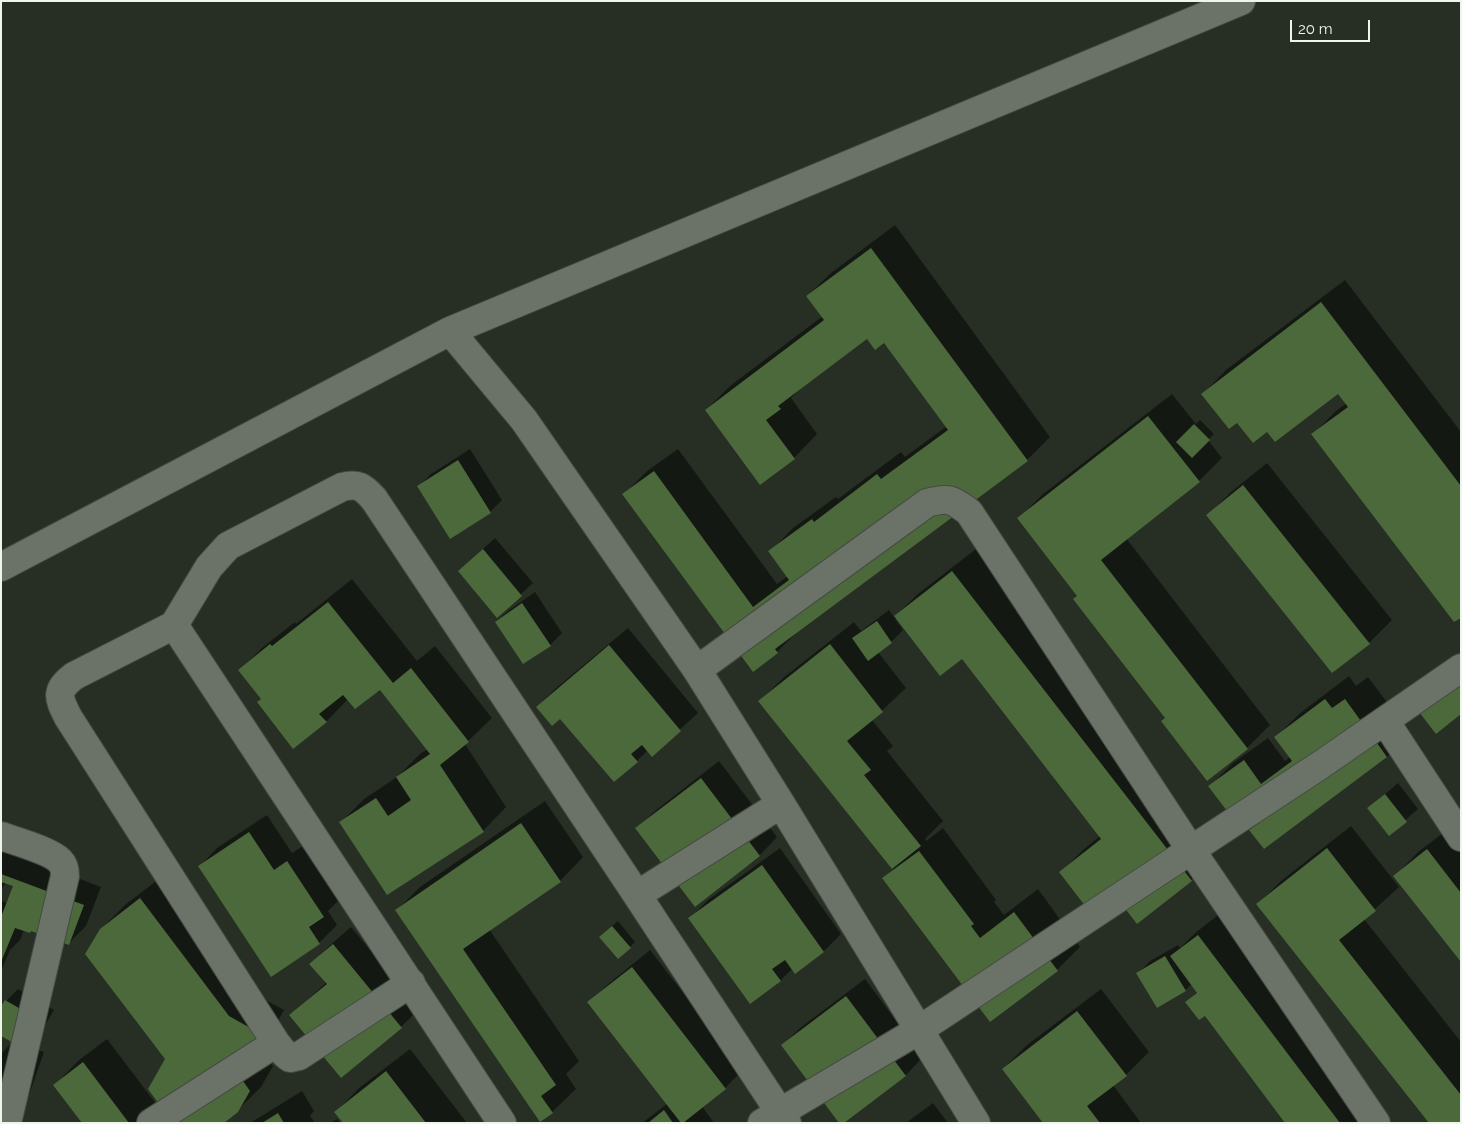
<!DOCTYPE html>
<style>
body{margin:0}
#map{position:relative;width:1462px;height:1124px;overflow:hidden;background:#272e24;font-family:Raleway,sans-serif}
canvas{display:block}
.frame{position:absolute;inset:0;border:2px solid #eff4ed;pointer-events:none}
.scale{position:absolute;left:1290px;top:20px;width:80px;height:22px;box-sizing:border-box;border:2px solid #eff4ed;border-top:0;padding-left:6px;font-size:15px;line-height:18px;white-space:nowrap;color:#eff4ed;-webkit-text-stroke:4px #272e24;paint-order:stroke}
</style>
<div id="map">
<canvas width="1462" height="1124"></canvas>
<div class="frame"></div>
<div class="scale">20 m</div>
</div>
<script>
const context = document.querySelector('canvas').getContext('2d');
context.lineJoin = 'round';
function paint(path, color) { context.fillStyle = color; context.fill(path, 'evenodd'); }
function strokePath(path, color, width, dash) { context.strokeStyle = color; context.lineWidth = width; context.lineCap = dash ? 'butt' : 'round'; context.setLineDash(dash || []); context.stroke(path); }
const shadow = new Path2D(`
 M895,225L1050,437L1027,460L800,629L777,652L624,494L647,471L678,449L777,584L788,576L770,552L793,528L836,497L838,499L901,452L905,457L947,426L885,341L868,338L803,386L791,398L817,434L794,458L706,410L730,386L823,316L807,296L831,273Z
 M1345,280L1461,432V615L1313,434L1336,411L1347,403L1338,392L1268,430L1238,421L1203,394L1226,370Z
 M1172,394L1196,424L1200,420L1214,434L1208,440L1222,458L1199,481L1126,538L1270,725L1247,748L1167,717L1079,596L1019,518L1042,495Z
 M470,449L502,500L490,512L419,486L431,474Z
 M1267,463L1392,620L1369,643L1208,515L1231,492Z
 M495,538L533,583L497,616L459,571Z
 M976,549L1214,857L1191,880L1110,888L1061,872L1084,849L1100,836L962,657L897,618L895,619L903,630L891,642L878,652L906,688L872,720L893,746L887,751L943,821L925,839L926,841L943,828L996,900L994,902L1004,915L1038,889L1080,947L1057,970L990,1020L884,878L893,869L760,701L783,678L854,622L861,631L889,610L894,617L919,593Z
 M352,579L417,661L435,646L492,718L465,744L506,807L483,831L341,822L364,799L397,777L421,753L428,749L380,688L348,699L326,722L262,698L240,670L263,647L295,622L296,624Z
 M535,592L562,633L550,645L524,662L496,622L508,611Z
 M628,628L698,713L652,755L648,750L637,761L561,717L537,707L555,689Z
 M1349,676L1356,686L1368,677L1410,733L1387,757L1250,830L1272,808L1210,786L1233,763L1268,738L1285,761L1290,757L1276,737L1299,714Z
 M719,761L777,837L760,855L695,905L637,828L655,811Z
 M1398,783L1418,809L1389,834L1369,808Z
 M545,801L583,857L560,881L489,929L579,1061L566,1074L576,1089L552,1112L541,1120L397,910L420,887Z
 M267,815L292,853L306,844L341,898L328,911L337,925L319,943L271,975L200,866L217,848Z
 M1351,826L1399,887L1364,919L1461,1042V1123L1258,904L1281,881Z
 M1451,827L1461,839V960L1395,876L1418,852Z
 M780,848L841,934L823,952L792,969L780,981L690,918L708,900Z
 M1,849L101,887L86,926L68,944L55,938L48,964L32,956L40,941L46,935L32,930H24L20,940L10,950L1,971V901L8,903L15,886L6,883L1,889Z
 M164,875L253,993L284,1010L261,1050L273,1066L261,1087L237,1111L222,1123H84L55,1085L78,1061L107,1039L160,1109L166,1059L101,929L125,905Z
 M1222,912L1380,1123H1287L1205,1014L1187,1002L1198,991L1192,984L1185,990L1138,973L1150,961L1178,945L1180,948L1195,933Z
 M618,921L635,942L630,947L606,931Z
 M351,927L419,1009L401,1027L291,1015L327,982L311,964L329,946Z
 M650,950L743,1070L725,1088L702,1106L714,1123H642L667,1104L589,1002L607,985Z
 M865,979L923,1057L906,1075L842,1123L783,1045L800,1028Z
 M18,989L54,1010L38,1037L28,1046L44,1052L22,1115L1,1123V1054L13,1041L1,1009L6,1001Z
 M1101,989L1149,1052L1126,1075L1113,1085L1141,1123H1044L1003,1069L1027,1045Z
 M410,1049L467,1123H345L336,1112L359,1088Z
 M302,1091L314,1111L310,1116L315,1123H250Z
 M933,1103L948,1123H906Z
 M337,1119L340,1123H331Z`);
const building = new Path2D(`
 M871,248L1028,461L775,649L778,653L753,672L622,494L654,471L753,607L789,580L768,551L812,519L814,522L877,474L881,479L948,430L884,343L875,350L867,339L778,406L781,409L766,420L795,459L760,485L705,410L824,320L806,296Z
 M1321,302L1461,486V618L1454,622L1311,434L1348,407L1338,394L1275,442L1267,432L1253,443L1237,423L1229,429L1201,394Z
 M1148,416L1200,482L1101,560L1248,749L1207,781L1161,721L1165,718L1073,599L1077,596L1017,518Z
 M1194,424L1210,440L1192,458L1176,442Z
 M458,460L491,513L450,539L417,486Z
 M1243,485L1370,644L1332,673L1206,515Z
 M483,549L522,596L497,618L458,571Z
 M952,571L1192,881L1137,924L1110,889L1086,907L1059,872L1101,839L962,659L940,676L894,616Z
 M328,602L393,683L411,668L469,742L440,765L484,832L387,895L339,822L376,798L388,816L411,800L396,777L430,754L380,690L355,709L343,695L319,714L327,722L293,749L257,702L261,699L238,670L270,644L272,646Z
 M522,603L551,646L523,664L495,622Z
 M877,621L892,643L868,661L852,638Z
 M830,644L883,712L847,741L871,770L864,775L921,846L892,869L758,701Z
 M609,645L681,731L652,757L642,745L631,754L638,762L614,782L560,719L552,726L536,707Z
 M1461,660V714L1436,734L1409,699Z
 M1325,699L1332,708L1345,699L1387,757L1264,849L1249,830L1274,812L1234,820L1208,786L1244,760L1261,784L1292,761L1274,737Z
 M701,778L760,856L695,907L635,828Z
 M1385,794L1407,822L1389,836L1367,808Z
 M521,823L561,882L463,949L556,1085L541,1096L553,1113L540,1122L395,910Z
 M249,832L274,870L287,861L324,917L309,927L320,944L271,977L198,866Z
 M1327,848L1376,911L1339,940L1461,1095V1123H1429L1256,904Z
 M1427,849L1461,893V962L1393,876Z
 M919,851L974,924L971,926L980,938L1014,912L1058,971L990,1022L882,878Z
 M762,865L824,952L795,974L785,960L772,969L781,981L750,1004L688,918Z
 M1,874L84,905L69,945L31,931L30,933L15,928L1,962V917L13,886L1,882Z
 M140,898L229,1016L261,1034L238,1074L250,1091L238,1112L224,1123H148L164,1111L148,1089L165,1059L85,954L100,929Z
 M612,926L631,948L618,959L599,937Z
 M1198,935L1340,1123H1285L1205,1016L1199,1020L1185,1002L1197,993L1170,956Z
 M333,944L402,1028L341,1078L289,1015L327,984L309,964Z
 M1165,956L1186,991L1157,1008L1136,973Z
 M632,967L726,1089L683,1123H681L587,1002Z
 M846,996L906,1076L844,1123H839L781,1045Z
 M5,1000L43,1022L26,1050L1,1036V1006Z
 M1077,1011L1127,1076L1087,1106L1100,1123H1043L1002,1069Z
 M83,1062L129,1123H82L53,1085Z
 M386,1071L426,1123H343L334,1112Z
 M664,1110L673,1123H648Z
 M278,1113L284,1123H262Z`);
const minor = new Path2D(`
 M450,331L1241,1
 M1,567L450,331L524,420L697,670L781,804L976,1123
 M174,625L502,1123
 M697,670L927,503C948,497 952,499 969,512L1191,850L1376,1123
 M1385,721L1461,837
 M1,836C15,841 51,851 60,861C64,865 65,870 65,876L7,1123
 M637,895L781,804
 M276,1043L285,1054L290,1058L299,1056L411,983
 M151,1123L276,1043L68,717C58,697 55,691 74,676L174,625L209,567L228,546L342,487C359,483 363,487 374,499L637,895L787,1123
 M762,1123L919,1030L1191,850L1319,766L1461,668`);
paint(shadow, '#0007');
paint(building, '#4c693c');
strokePath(minor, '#464b43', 30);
strokePath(minor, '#6b7368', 28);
</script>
